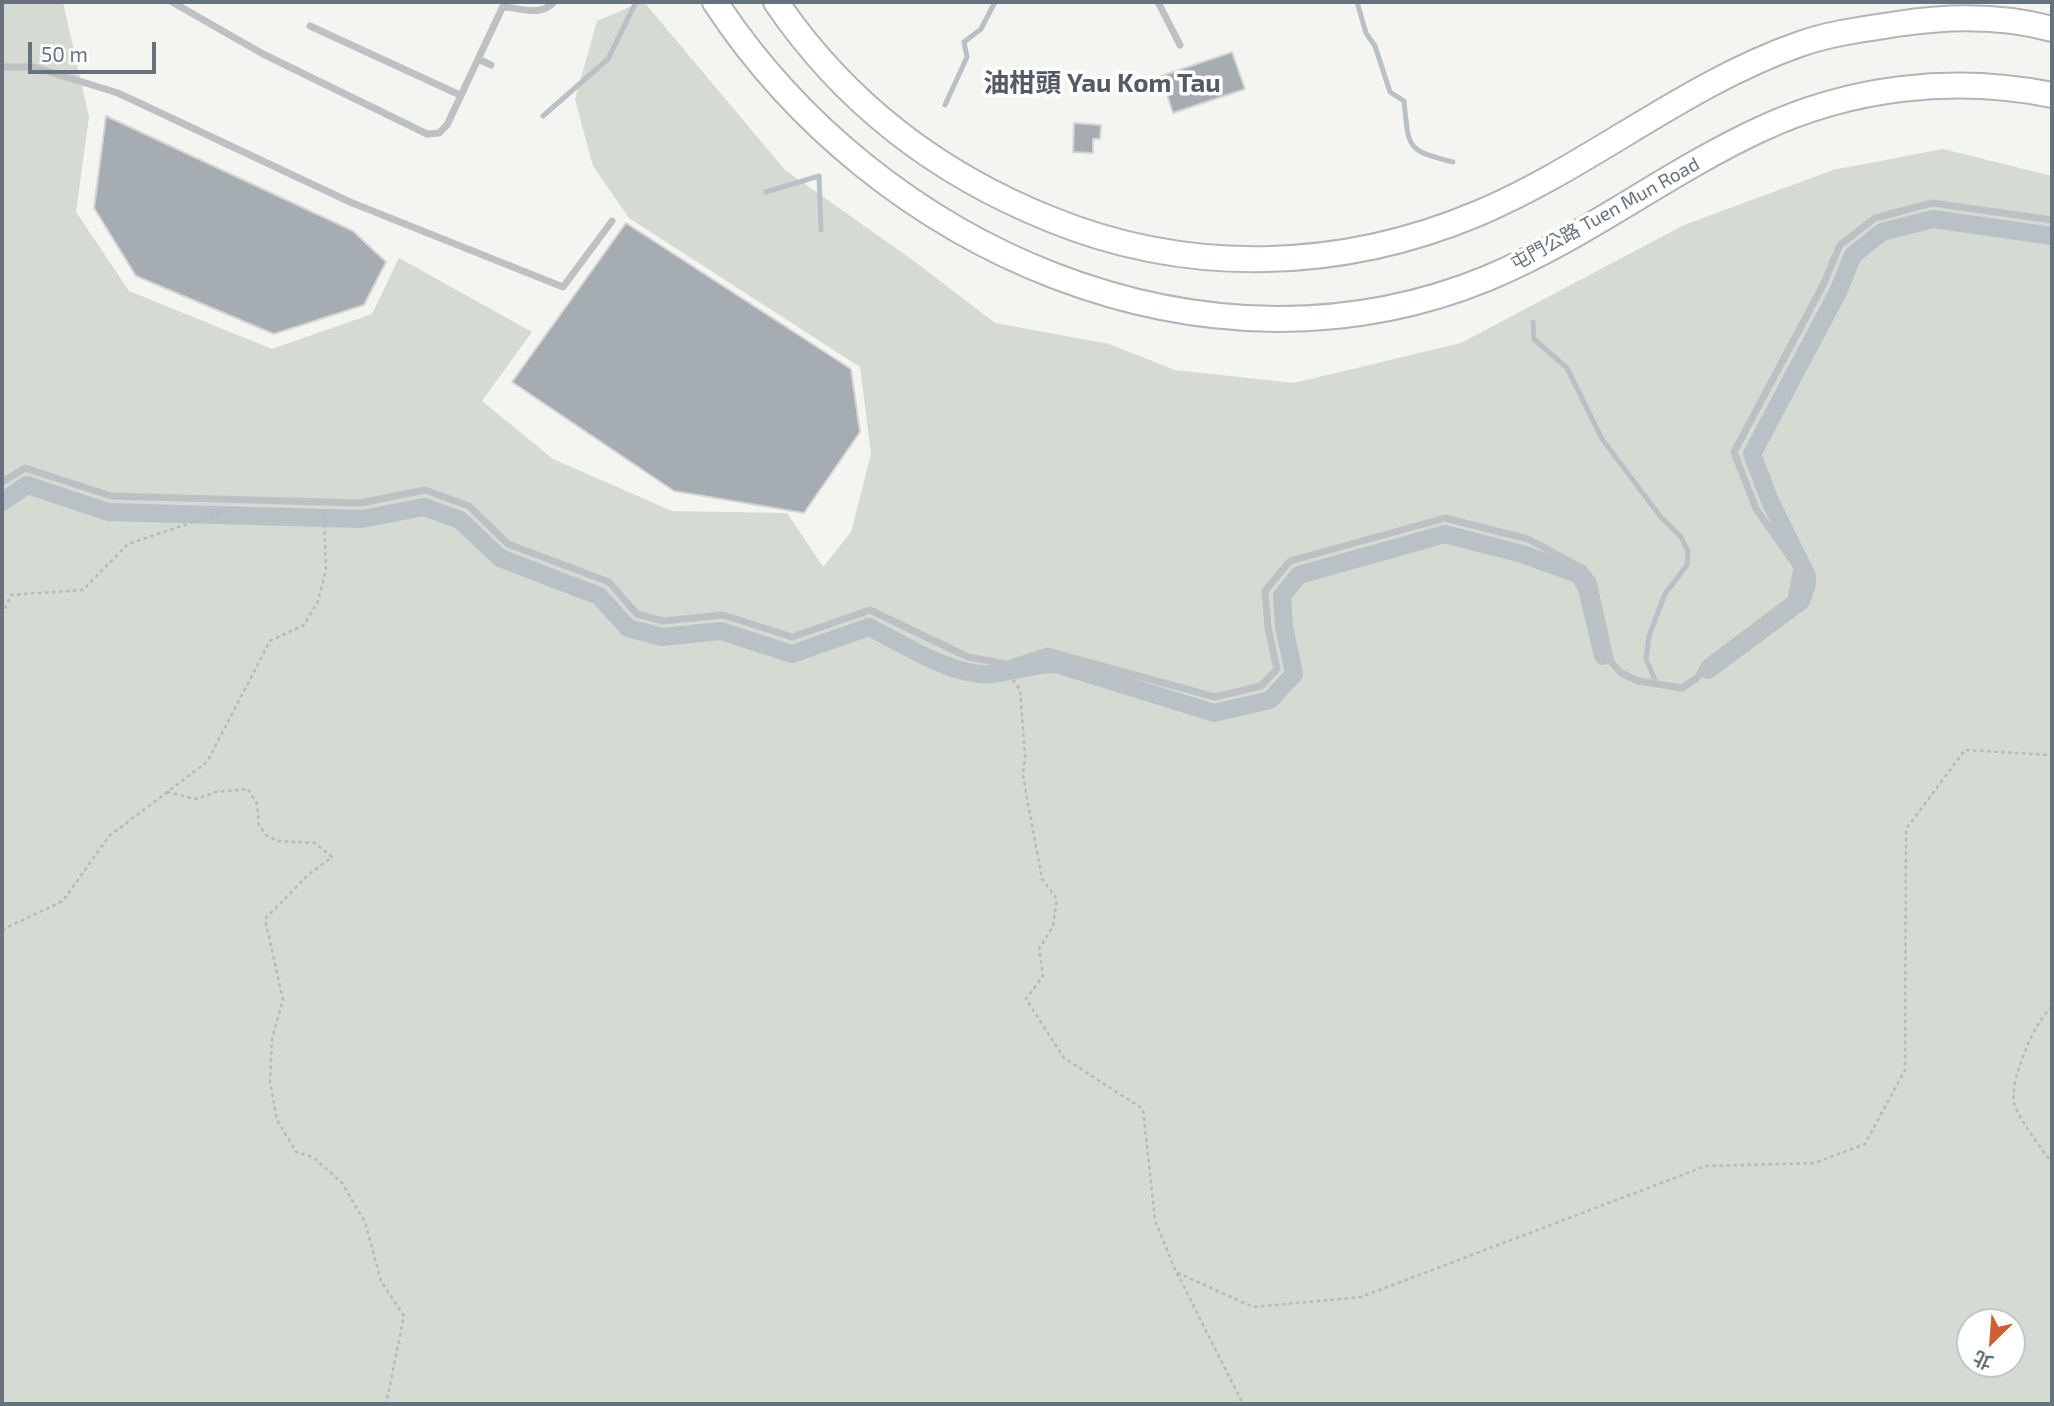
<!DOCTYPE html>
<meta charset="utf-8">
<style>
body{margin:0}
#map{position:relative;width:2054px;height:1406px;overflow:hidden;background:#f4f4f1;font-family:"Exo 2","Noto Sans TC",sans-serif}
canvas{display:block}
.frame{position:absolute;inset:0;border:4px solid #66737f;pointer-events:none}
.north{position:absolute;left:1956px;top:1308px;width:70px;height:70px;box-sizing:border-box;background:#fff;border:2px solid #c2c7cc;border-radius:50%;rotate:205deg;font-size:19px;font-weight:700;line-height:28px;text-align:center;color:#66737f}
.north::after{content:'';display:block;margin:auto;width:24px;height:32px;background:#d05e34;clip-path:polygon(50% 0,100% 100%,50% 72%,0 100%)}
.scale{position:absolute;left:28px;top:42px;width:128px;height:32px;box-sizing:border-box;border:4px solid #66737f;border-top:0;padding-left:9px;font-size:21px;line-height:24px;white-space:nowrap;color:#66737f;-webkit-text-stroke:5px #fff;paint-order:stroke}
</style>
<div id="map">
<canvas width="2054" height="1406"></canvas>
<div class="frame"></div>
<div class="north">北</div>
<div class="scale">50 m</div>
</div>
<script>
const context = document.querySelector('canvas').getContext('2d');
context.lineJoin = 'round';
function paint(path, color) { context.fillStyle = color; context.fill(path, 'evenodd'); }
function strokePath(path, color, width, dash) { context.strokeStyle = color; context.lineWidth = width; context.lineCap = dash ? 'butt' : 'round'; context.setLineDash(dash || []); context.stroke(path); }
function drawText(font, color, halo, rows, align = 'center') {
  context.font = font + ' "Exo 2","Noto Sans TC",sans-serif'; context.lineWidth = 7; context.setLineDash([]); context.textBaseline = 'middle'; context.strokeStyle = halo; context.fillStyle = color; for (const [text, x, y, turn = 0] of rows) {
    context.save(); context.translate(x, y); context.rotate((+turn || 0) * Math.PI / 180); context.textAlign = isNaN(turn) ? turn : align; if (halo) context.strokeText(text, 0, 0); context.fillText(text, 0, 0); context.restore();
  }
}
const green = new Path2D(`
 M2,2H63L89,117L76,212L129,291L272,349L372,314L399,258L532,332L482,401L553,459L672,511L787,513L823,567L851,532L871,454L860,367L629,218L593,166L575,99L597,21L641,2H644L785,170L914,261L995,323L1109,344L1175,370L1294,383L1461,343L1684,225L1833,170L1943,149L2052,176V1404H2ZM1970,1322H2012V1364H1970Z`);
const stream = new Path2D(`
 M1357,2L1366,33L1375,46L1390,92L1404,101C1409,148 1405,150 1453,162
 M945,105L967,57L964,42L981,29L995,2
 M543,116L608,59L636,2
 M766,192L819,176L821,230
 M1533,322L1534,339L1567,368L1602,439L1660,516L1681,537L1688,551L1687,565L1665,594L1649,636L1646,659L1655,680`);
const canal = new Path2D(`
 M2,502L27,485L108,512L362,519L424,507L460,520L500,558L599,596L628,628L662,637L721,631L792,654L869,627C903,644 953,677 991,674C1013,672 1033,664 1056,664L1214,713L1270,700L1294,674L1284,626L1282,596L1299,575L1445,534L1522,554L1580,575L1587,589L1603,656
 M1708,670L1801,601L1807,584V576L1770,501L1752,454L1838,292L1853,255L1882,232L1933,219L2052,236`);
const building = new Path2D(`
 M1232,52L1245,89L1173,113L1161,76Z
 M106,116L353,231L386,262L364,305L274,334L136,276L94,208Z
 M1074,123L1101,125L1100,139H1093V153L1073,152Z
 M626,223L851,369L860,432L804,513L674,491L512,382Z`);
const path = new Path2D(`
 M2,615L11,595L83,590L128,544L223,512
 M1009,674L1020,690L1025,756L1023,776L1042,879L1057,899L1053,926L1039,949L1043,976L1026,999L1064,1058L1143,1109L1155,1220L1176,1272L1253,1307L1361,1297L1706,1166L1815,1163L1865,1144L1905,1070L1906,829L1965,750L2052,755
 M167,792L196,799L216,792L248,789L257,804L259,825L266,835L278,841L315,843L332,857L308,875L265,919L283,1000L272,1038L270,1082L277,1120L296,1152L313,1157L342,1183L365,1222L381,1281L404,1316L386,1404
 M2,930L63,901L109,836L207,762L270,641L304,625L318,601L326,570L324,514
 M2052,1007C2035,1020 2010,1079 2014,1102C2016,1115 2043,1151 2052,1163
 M1177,1273L1243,1404`);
const service = new Path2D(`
 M172,2L263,54L427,134L439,133L447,125L505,2
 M1158,2L1180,45
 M503,7C522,8 540,17 554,2
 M310,26L460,95
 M478,59L491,65
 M2,67H34L118,93L350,202L563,287L612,221
 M2,482L25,468L111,496L360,503L425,490L469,506L508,544L609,582L637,614L663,621L723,615L792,637L870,610L968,657L1007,664L1047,651L1215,697L1261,686L1277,669L1268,628L1265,591L1290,561L1445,518L1528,539L1584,569L1593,581L1611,662L1621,673L1638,681L1682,688L1697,678L1706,663L1791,599L1797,567L1756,509L1734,452L1823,285L1840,245L1875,218L1932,203L2052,220`);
const motorway = new Path2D(`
 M715,2C876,248 1204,395 1488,278C1584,238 1665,174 1759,130C1850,87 1953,75 2052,95
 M776,2C844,102 938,174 1050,219C1189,276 1342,271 1479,213C1590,166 1685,84 1800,44C1831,33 1864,29 1897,24C1948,16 2002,15 2052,29`);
const streetNames = [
 ["屯門公路 Tuen Mun Road",1605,214,-29]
];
const districtNames = [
 ["油柑頭 Yau Kom Tau",1102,83]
];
paint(green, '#d5dad2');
strokePath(stream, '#b8c1c6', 5);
strokePath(canal, '#b8c1c6', 18);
paint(building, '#a6adb2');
strokePath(building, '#d5d5d3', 2);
strokePath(motorway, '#b2b5b8', 28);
strokePath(path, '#b7babc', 2.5, [3.5, 3.5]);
strokePath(service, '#bdc1c4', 7);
strokePath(motorway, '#fff', 24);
drawText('19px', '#66737f', '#fff', streetNames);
drawText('bold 26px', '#535c65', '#fff', districtNames);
</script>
